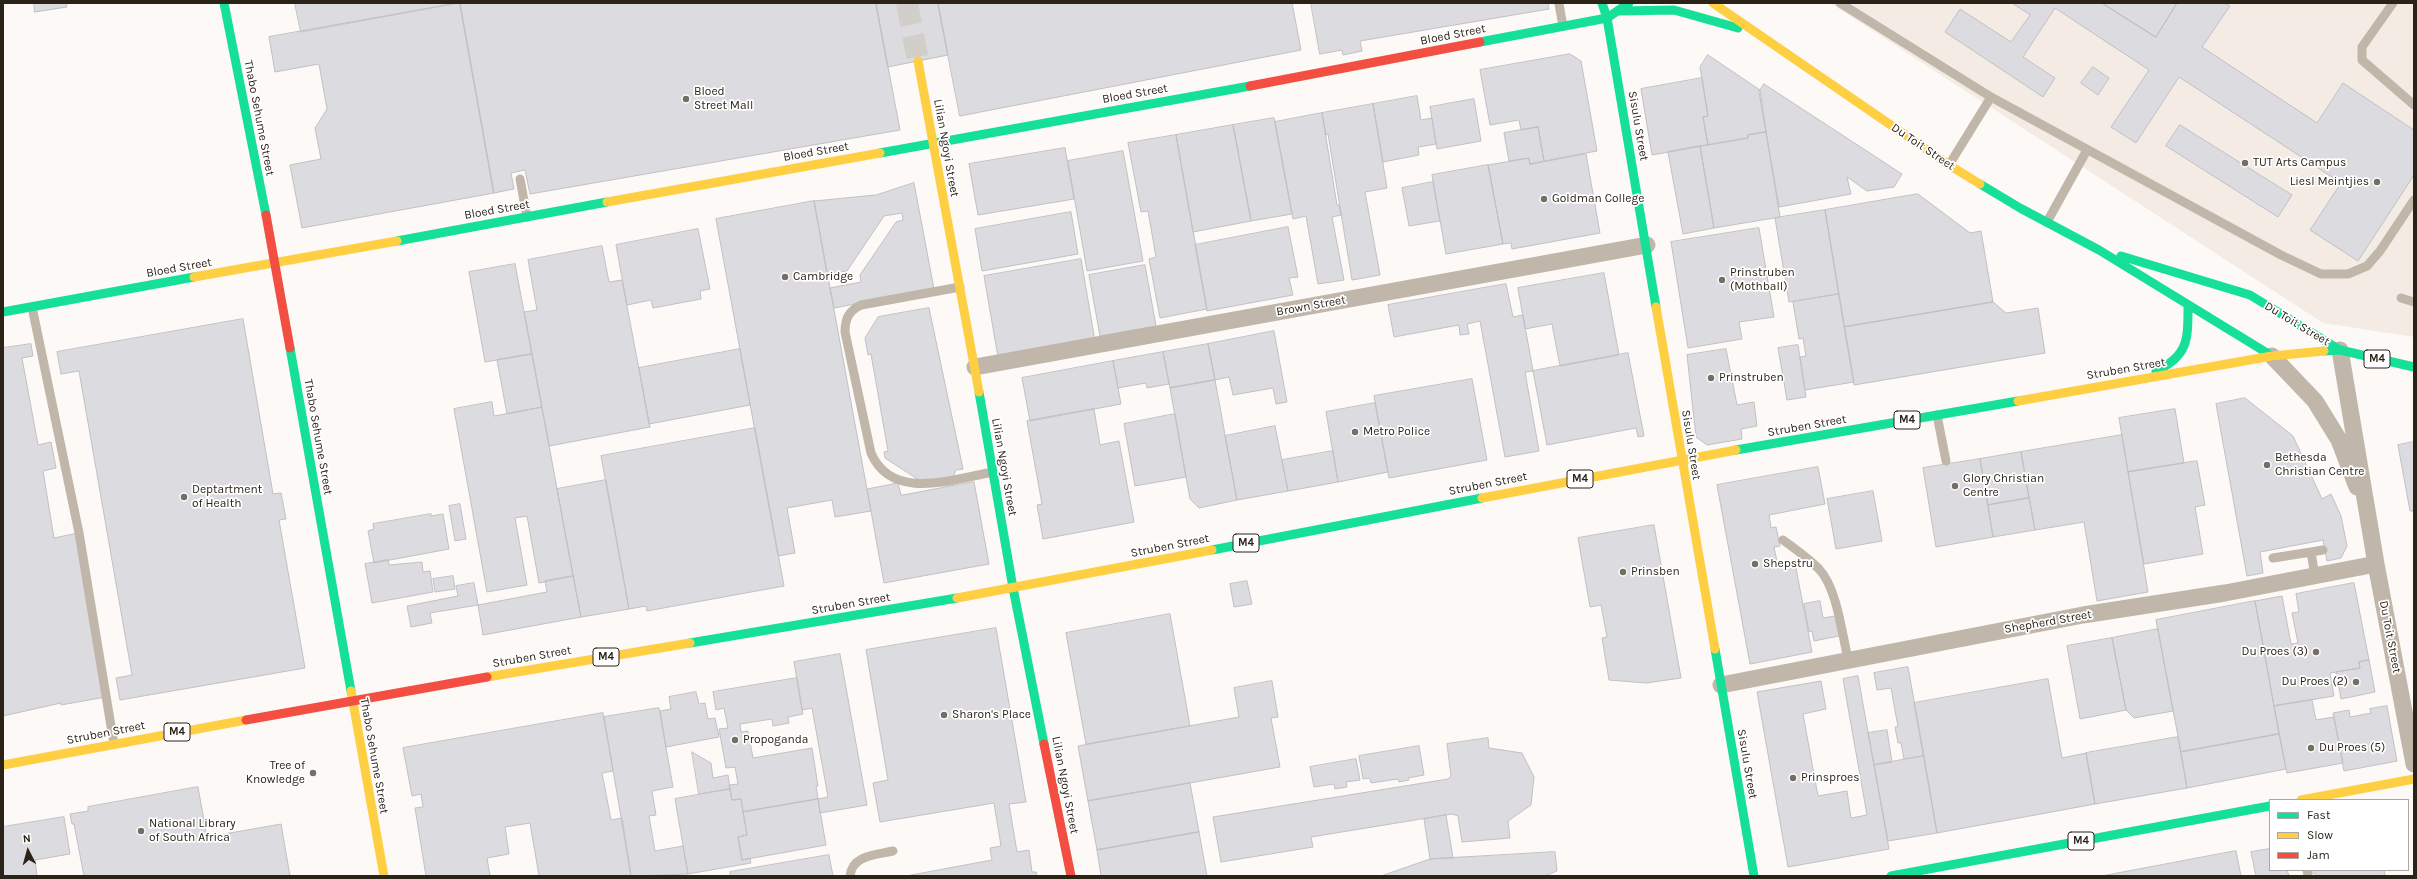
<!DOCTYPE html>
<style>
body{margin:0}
#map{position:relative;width:2417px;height:879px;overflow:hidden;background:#fcf9f6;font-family:Karla,sans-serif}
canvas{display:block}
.frame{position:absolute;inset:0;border:4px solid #2c2318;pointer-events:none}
.legend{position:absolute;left:2269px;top:799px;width:140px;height:72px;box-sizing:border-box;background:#fff;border:1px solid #aba7a3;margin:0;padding:5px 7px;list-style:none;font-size:12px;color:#2c2318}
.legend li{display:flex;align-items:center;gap:8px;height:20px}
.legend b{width:20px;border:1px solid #aba7a3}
.north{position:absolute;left:8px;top:831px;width:40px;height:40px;-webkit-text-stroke:3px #fff;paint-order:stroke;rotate:354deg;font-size:11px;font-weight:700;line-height:16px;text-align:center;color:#2c2318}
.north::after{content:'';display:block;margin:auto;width:14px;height:18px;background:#2c2318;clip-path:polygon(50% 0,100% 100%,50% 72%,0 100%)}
</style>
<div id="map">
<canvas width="2417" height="879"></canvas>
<div class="frame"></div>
<ul class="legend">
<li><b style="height:5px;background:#16e098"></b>Fast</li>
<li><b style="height:5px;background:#ffcf43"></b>Slow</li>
<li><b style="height:5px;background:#f24e42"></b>Jam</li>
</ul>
<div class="north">N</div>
</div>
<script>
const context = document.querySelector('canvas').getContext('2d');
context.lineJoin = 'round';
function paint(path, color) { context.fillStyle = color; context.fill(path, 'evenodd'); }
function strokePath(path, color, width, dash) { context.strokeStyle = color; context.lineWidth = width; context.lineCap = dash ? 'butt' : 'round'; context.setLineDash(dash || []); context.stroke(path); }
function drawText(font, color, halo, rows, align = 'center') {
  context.font = font + ' Karla,sans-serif'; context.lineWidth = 3.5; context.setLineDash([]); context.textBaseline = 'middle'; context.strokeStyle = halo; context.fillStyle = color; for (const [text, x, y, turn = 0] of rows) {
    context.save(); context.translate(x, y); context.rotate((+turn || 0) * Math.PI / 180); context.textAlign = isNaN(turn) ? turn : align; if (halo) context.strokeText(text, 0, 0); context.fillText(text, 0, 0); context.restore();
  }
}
const built = new Path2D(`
 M1830,3H2414V337L2323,323Z`);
const building = new Path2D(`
 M34,3H66L67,7L35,12Z
 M295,3H458L301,32Z
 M460,3H876L900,130L530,194L525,170L511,173L514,189L494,193Z
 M460,3L494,193L302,228L290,165L321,159L315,128L327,109L319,64L275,72L269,37Z
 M876,3H938L948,55L888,67Z
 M938,3H1292L1301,50L960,116Z
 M1311,3H1548L1549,9L1360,41L1362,51L1343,55L1342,50L1320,54Z
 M2012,3H2102L2156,37L2177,3H2225L2230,6L2202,47L2317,123L2343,83L2414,130V175L2358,261L2310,230L2341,183L2179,77L2136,143L2111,127L2149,70L2055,8L2023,57L2055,78L2043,97L1945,32L1960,9L2011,42L2030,15Z
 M2102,3H2177L2156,37Z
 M1570,54L1581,61L1597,151L1544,161L1538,127L1521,130L1519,120L1490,125L1480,70Z
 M1708,55L1760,90L1766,132L1748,135V138L1708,145L1703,117L1708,116L1700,67Z
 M2093,67L2109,78L2098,95L2081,83Z
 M1702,78L1708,116L1703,117L1708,145L1652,155L1641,89Z
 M1764,84L1902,174L1894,187L1867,191L1847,177L1851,194L1779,207L1759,92Z
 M1417,96L1421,120L1432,118L1436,144L1418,147L1419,155L1383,162L1373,104Z
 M1474,99L1481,141L1437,149L1430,107Z
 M1373,104L1387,188L1365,192L1380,275L1352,280L1328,134L1326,135L1322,113Z
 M1322,113L1337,205H1339L1341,215L1332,217L1344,280L1318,284L1306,216L1293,219L1275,122Z
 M1274,118L1292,214L1251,221L1233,125Z
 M1233,125L1251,221L1193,232L1176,135Z
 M2180,125L2292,195L2278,217L2166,146Z
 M1538,127L1544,161L1530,164L1529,158L1509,161L1504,133Z
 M1766,132L1780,217L1714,228L1700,146L1748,138V135Z
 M1176,135L1207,309L1160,318L1149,259L1156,257L1148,211L1141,212L1128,143Z
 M1700,146L1714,228L1683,234L1668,152Z
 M1065,148L1074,199L978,215L969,164Z
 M1123,151L1143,261L1087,271L1068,161Z
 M1586,154L1600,233L1512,249L1511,243L1503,244L1488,165L1529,158L1530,164Z
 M1488,165L1503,244L1446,254L1432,175Z
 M1433,182L1440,221L1409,226L1402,188Z
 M914,183L934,289L834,308L830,288L861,282L860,275L896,222L903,220L902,213L884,216L847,271L827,274L814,201L876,195Z
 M1918,194L1970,233L1981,231L1993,302L1844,327L1825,210Z
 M814,201L871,511L835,517L832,500L787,508L795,553L778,556L716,219Z
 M1825,210L1839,294L1789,302L1775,218Z
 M1071,212L1078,254L982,271L975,229Z
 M1288,227L1298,277L1289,278L1293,295L1207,311L1195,245Z
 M1759,228L1774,317L1739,322L1742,339L1688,348L1671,242Z
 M698,229L710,289L700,291L701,299L653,308L651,300L627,305L616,245Z
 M602,246L609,282L622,280L650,427L549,446L524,312L537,310L528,260Z
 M1081,259L1095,341L998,357L984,276Z
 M515,264L532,354L485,362L469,272Z
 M1145,265L1156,326L1100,336L1089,275Z
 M1604,273L1619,355L1560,366L1552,324L1525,329L1518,288Z
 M1506,284L1513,317L1523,315L1533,371L1525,372L1539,451L1505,457L1480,321L1467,324L1469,334L1460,335L1459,325L1394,337L1388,305Z
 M1839,294L1854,382L1805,390L1800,357L1806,356L1803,338L1799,339L1793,302Z
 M1993,302L2006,313L2038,308L2045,353L1854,385L1844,327Z
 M929,308L963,469L956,470L953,477L922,482L885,458L884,452L888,451L871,354L868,355L865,338L878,317Z
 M243,319L273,494L281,493L286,519L279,520L305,668L120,700L116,678L132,675L79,371L61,374L57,352Z
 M1274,331L1287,402L1276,404L1273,388L1233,395L1229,377L1215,380L1208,344Z
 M31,344L33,356L22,358L38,445L51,442L56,468L43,471L54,538L78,533L106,697L61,705V703L3,716V348Z
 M1208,344L1215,380L1170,388L1163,352Z
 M1798,345L1806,397L1787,400L1778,348Z
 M740,349L750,405L649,424L639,368Z
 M1726,349L1737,405L1754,402L1757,426L1741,429L1742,439L1707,445L1696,437L1687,355Z
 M1163,352L1169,384L1147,388L1146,383L1118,388L1113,361Z
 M1628,353L1644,436L1638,437L1636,428L1547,445L1533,371Z
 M532,354L542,407L507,414L497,360Z
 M1113,361L1121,404L1030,421L1022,378Z
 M1472,379L1487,460L1389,478L1374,396Z
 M1215,380L1237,500L1199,508L1190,499L1170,388Z
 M2245,398L2293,436L2322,499L2331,494L2341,516L2347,546L2341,558L2327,561L2323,540L2260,552L2263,573L2247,576L2216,404Z
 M492,402L494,416L542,407L573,576L539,583L527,516L515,518L527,585L487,592L454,409Z
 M1375,403L1388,472L1338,482L1326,412Z
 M1094,409L1100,445L1119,441L1134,522L1043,539L1037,505L1042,504L1027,421Z
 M2175,409L2184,463L2128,472L2119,418Z
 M1175,414L1186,477L1135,486L1124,424Z
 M1275,426L1288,491L1237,500L1225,436Z
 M755,428L784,586L647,611L646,606L629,609L601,456Z
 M2122,435L2148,592L2097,601L2084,522L2035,530L2021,452Z
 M2414,442V511H2410L2398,445Z
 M1333,451L1338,482L1288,491L1282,460Z
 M2021,452L2029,498L1988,505L1980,459Z
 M1980,459L1993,537L1936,547L1923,468Z
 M2197,461L2205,505L2195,507L2203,554L2144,564L2128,472Z
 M1818,467L1825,504L1769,515L1771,528L1776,527L1780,546L1774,547L1778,566L1795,563L1812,652L1750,664L1717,485Z
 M606,480L629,609L581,617L557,489Z
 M974,482L989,564L884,583L867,489L898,483L901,495Z
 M1873,491L1882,541L1836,549L1827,499Z
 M2029,498L2035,530L1993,537L1988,505Z
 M460,504L466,539L455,541L449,506Z
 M431,514V516L443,514L449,549L374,563L368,531L374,529L373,524Z
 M1654,525L1681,678L1646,683L1609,680L1602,638L1607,637L1601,605L1590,607L1578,538Z
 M388,560L389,565L422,562L423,572L430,571L433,592L372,603L365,564Z
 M453,576L455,589L435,592L433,579Z
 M573,576L581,617L483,635L478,605L547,592L545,581Z
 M1247,581L1252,604L1234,607L1230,584Z
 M474,583L478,605L430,613L432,623L411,627L407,606L458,596L456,586Z
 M2354,583L2369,660L2359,662L2360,668L2330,673L2334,696L2274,706L2255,601L2282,596L2291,644L2298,643L2292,613L2299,612L2296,594Z
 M1820,601L1823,618L1835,616L1839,636L1814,641L1812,631L1809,632L1804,604Z
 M2255,601L2279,734L2181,752L2156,620Z
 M1170,614L1190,726L1086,744L1066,633Z
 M996,628L1026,802L1009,804L1017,852L1029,850L1032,872H1036L1037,876H906L992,860L990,848L1001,846L994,803L880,822L873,783L888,780L866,650Z
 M2158,629L2173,711L2134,718L2126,710L2112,638Z
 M2112,638L2126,710L2080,719L2067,646Z
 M840,654L867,805L820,813L818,799L828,797L812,708L802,710L794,662Z
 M2369,660L2375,692L2341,699L2336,672L2360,668L2359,662Z
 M1908,667L1924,756L1904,759L1901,743H1898L1895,727H1898L1891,688L1877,690L1874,673Z
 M1858,676L1889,849L1788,867L1757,692L1821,681L1826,709L1803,714L1818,796L1847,791L1851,818L1867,815L1843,679Z
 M797,678L803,714L788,717L789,723L773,726L772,719L740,724L741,732L748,731L753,758L812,748L818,786H816L818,799L743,812L741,799L732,800L729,785L738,784L735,767L726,768L719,729L728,728L724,708L716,710L713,692Z
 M2048,679L2062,758L2086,753L2095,804L1937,833L1914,703Z
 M1272,681L1278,717L1271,718L1280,767L1088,801L1078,746L1239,717L1234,688Z
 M696,692L699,704L705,703L708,719L715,718L719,737L666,747L660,711L671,709L669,697Z
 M2312,700L2316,720L2334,717L2343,763L2287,773L2274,706Z
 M2387,706L2397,761L2344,771L2333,713L2349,710L2350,717L2371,713L2370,709Z
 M659,708L673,787L652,791L656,815L649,816L655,851L683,846L688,874L631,876L604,717Z
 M603,713L613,771L602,773L611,820L622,818L631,876H539L530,823L505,827L509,854L487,858L490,876H426L415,808L423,807L421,794L412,796L403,748Z
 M1887,730L1892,762L1874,765L1868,733Z
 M2279,734L2286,769L2187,788L2181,752Z
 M2178,737L2187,788L2095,804L2086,753Z
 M1488,738L1489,748L1522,753L1534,777L1531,805L1508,821L1510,838L1462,842L1458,816L1452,814L1311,837L1313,847L1221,862L1213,817L1448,779L1451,776L1447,744Z
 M1419,746L1424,775L1408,778L1409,780L1399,782L1398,779L1371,783L1370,778L1363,779L1359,756Z
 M692,752L711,763L713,778L728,775L730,789L699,794Z
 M1924,756L1937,833L1888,841L1874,765Z
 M1356,759L1360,780L1346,782L1347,787L1335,789L1334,784L1314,787L1310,767Z
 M1190,783L1199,832L1097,850L1088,801Z
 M198,787L207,837L281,824L290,876H84L74,824H72L70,814L88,811V807Z
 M730,789L732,800L741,799L747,835L738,837L742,860L750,858L751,863L688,874L675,799Z
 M818,799L826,845L742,860L738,837L747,835L743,812Z
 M1446,815L1453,858L1430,859L1424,819Z
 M64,817L70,854L35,860L37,876H3V827Z
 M1199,832L1207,876H1101L1097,850Z
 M2270,849V870H2287L2289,876H2256L2251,852Z
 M2236,851L2241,876H2102Z
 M1555,852L1557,871L1545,876H1381L1430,859Z
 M829,855L833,876H730V872Z
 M2309,870H2384L2385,876H2316L2315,873L2310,874Z`);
const secondaryTunnel = new Path2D(`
 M907,3L918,61`);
const lane = new Path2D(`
 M1840,3L1991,97L2281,255L2321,274H2348L2367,266L2380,251L2414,200
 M2393,3L2362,47V60L2414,105
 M1559,4L1563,26
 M1949,165L1991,97
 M520,179L527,217
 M2047,222L2087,150
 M960,287L861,305C849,311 845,318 845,332L871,453C892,502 953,479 993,472
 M2401,298L2414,302
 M32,307L79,533L114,744
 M1937,415L1946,461
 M1783,540C1795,549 1808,558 1819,569C1837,588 1842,634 1848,659
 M2311,552L2323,550
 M2273,558L2311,552L2315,576
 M2307,870L2308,876
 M850,876C852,855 876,855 893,851`);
const street = new Path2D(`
 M2340,350L2376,564L2414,764
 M2272,356L2315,401L2339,440L2357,487
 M975,367L1647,245
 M1721,685L2083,615L2225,593L2376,564`);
const fast = new Path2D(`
 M224,3L266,215
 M1602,3L1607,18L1656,307
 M1620,11L1674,10L1738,28
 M1480,42L1607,18L1629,3
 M880,153L1250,86
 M1980,184L2020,208L2099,250L2272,356
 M397,241L607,202
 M2121,256L2250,295L2340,350
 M3,312L194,277
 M290,348L351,691
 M2324,351L2340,350L2414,367
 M2156,371C2188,356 2188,340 2188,307
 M979,392L1013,588L1044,744
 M1736,450L2018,401
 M1212,550L1482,498
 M690,643L957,598
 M1715,649L1754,876
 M1891,876L2270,806`);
const slow = new Path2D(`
 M1713,3L1949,165L1980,184
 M918,61L979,392
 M607,202L880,153
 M194,277L397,241
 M1656,307L1715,649
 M2018,401L2272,356L2324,351
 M1482,498L1736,450
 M957,598L1212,550
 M487,677L690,643
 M351,691L384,876
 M3,765L246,720
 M2301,800L2414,779`);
const jam = new Path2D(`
 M1250,86L1480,42
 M266,215L290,348
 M246,720L487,677
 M1044,744L1071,876`);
const markers = [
 [686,99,4,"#756e66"],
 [2245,163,4,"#756e66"],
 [2377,182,4,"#756e66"],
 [1544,199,4,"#756e66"],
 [785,277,4,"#756e66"],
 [1722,280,4,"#756e66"],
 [1711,378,4,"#756e66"],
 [1355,432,4,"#756e66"],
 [2267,465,4,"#756e66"],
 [1955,486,4,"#756e66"],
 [184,497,4,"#756e66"],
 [1755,564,4,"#756e66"],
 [1623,572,4,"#756e66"],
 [2316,652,4,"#756e66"],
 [2356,682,4,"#756e66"],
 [944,715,4,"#756e66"],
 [735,740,4,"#756e66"],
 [2311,748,4,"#756e66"],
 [313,773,4,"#756e66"],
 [1793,778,4,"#756e66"],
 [141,831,4,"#756e66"]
];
const shields = [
 [2377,359,26],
 [1907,420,26],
 [1580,479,26],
 [1246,543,26],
 [606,657,26],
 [177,732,26],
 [2081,841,26]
];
const shieldNames = [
 ["M4",2377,359],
 ["M4",1907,420],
 ["M4",1580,479],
 ["M4",1246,543],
 ["M4",606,657],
 ["M4",177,732],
 ["M4",2081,841]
];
const streetNames = [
 ["Bloed Street",1453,35,-11],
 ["Bloed Street",1135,94,-10],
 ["Thabo Sehume Street",259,118,79],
 ["Sisulu Street",1638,126,80],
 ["Du Toit Street",1923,147,34],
 ["Lilian Ngoyi Street",946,148,80],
 ["Bloed Street",816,152,-10],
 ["Bloed Street",497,210,-10],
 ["Bloed Street",179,268,-10],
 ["Brown Street",1311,306,-10],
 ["Du Toit Street",2297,324,31],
 ["Struben Street",2126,369,-10],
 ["Struben Street",1807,426,-10],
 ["Thabo Sehume Street",318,437,80],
 ["Sisulu Street",1691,445,81],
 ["Lilian Ngoyi Street",1004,467,80],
 ["Struben Street",1488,484,-11],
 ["Struben Street",1170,546,-11],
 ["Struben Street",851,604,-10],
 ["Shepherd Street",2048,622,-10],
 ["Du Toit Street",2390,637,79],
 ["Struben Street",532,657,-10],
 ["Struben Street",106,733,-11],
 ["Thabo Sehume Street",374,756,80],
 ["Sisulu Street",1747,764,80],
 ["Lilian Ngoyi Street",1065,785,79]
];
const poiNames = [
 ["Bloed",694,92],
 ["Street Mall",694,106],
 ["TUT Arts Campus",2253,163],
 ["Liesl Meintjies",2369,182,"right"],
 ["Goldman College",1552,199],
 ["Prinstruben",1730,273],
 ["(Mothball)",1730,287],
 ["Cambridge",793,277],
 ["Prinstruben",1719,378],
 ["Metro Police",1363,432],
 ["Bethesda",2275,458],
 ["Christian Centre",2275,472],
 ["Glory Christian",1963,479],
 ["Centre",1963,493],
 ["Deptartment",192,490],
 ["of Health",192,504],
 ["Shepstru",1763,564],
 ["Prinsben",1631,572],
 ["Du Proes (3)",2308,652,"right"],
 ["Du Proes (2)",2348,682,"right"],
 ["Sharon's Place",952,715],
 ["Propoganda",743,740],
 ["Du Proes (5)",2319,748],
 ["Tree of",305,766,"right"],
 ["Knowledge",305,780,"right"],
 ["Prinsproes",1801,778],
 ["National Library",149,824],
 ["of South Africa",149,838]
];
paint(built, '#f4ece4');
paint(building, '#dbdbe0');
strokePath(building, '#c1c0c4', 1);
strokePath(secondaryTunnel, '#d2ceca', 22, [22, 11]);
strokePath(lane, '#c0b6aa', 9);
strokePath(street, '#c0b6aa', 17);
strokePath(fast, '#16e098', 9);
strokePath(slow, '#ffcf43', 9);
strokePath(jam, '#f24e42', 9);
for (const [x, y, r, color] of markers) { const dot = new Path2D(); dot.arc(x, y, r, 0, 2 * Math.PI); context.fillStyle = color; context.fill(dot); strokePath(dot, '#fff', 1.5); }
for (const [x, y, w] of shields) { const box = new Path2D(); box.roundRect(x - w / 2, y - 9, w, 18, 3); context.fillStyle = '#fff'; context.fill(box); strokePath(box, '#2c2318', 1); }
drawText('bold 11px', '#2c2318', null, shieldNames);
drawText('12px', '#2c2318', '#fff', streetNames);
drawText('12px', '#2c2318', '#fff', poiNames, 'left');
</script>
